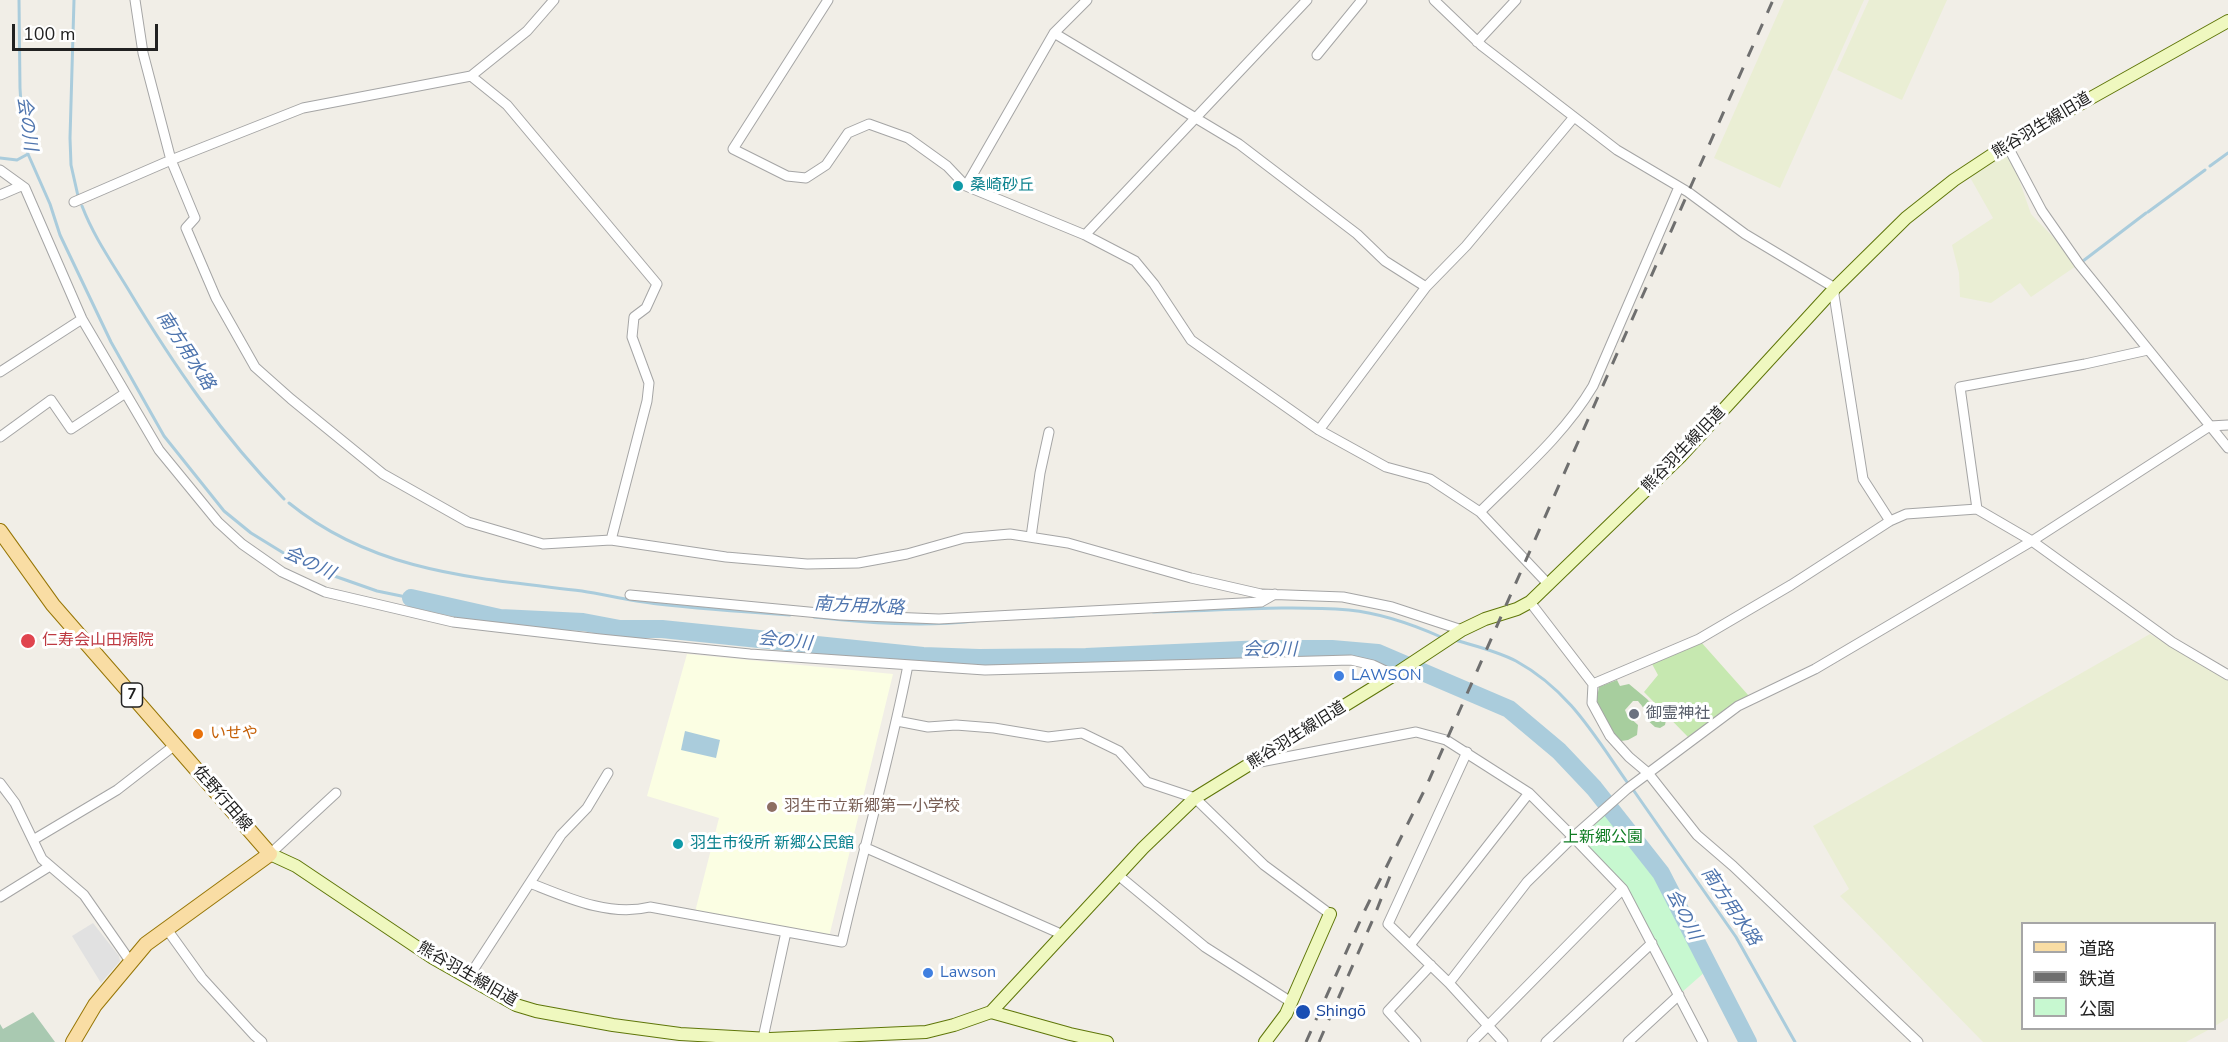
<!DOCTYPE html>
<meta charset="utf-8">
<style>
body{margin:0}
#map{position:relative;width:2228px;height:1042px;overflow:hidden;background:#f1eee7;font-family:"Nunito Sans","Noto Sans JP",sans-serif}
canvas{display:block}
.legend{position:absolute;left:2021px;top:922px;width:195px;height:108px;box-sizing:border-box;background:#fff;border:2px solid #a6a6a6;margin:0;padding:8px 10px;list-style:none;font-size:18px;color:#212121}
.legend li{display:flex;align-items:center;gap:12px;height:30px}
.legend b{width:30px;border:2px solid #a6a6a6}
.scale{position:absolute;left:12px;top:24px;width:146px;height:27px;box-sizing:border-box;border:3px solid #212121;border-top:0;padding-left:8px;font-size:18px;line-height:21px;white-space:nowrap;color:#212121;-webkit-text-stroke:4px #fff;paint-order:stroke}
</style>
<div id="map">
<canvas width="2228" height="1042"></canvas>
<ul class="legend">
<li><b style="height:8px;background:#f9dda4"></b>道路</li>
<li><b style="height:8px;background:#6f6f6f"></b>鉄道</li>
<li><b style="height:16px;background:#c7f8d0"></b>公園</li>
</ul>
<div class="scale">100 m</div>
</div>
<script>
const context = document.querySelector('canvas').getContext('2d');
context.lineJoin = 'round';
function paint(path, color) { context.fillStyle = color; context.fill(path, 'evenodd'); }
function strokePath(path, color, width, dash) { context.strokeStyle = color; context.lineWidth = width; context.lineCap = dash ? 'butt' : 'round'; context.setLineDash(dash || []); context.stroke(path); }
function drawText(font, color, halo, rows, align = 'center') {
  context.font = font + ' "Nunito Sans","Noto Sans JP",sans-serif'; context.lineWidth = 6; context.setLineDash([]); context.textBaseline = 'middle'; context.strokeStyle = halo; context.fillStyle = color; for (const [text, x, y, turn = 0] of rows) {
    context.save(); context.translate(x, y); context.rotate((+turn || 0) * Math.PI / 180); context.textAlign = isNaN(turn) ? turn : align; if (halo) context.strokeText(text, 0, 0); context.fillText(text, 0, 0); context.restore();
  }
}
const education = new Path2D(`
 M687,654L893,674L828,941L695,912L719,818L647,796Z`);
const farmland = new Path2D(`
 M1784,0H1864L1780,188L1714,158Z
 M1869,0H1947L1902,100L1837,70Z
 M2007,145L2031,214L2079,264L2031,297L2020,283L1991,303L1960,297L1959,273L1952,245L1993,218L1967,172Z
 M2150,634L2228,680V1018L2215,1026L2214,924H2022V1028L2210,1029L2186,1042H1983L1840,896L1849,889L1813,826Z`);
const grass = new Path2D(`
 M1701,642L1749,696L1735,703L1688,737L1644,692L1658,675L1652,664Z`);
const forest = new Path2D(`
 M1617,680L1620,686L1629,684L1647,699L1666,720L1665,725L1660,728L1655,727L1645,718C1646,710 1643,707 1638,701H1633L1625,710L1627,715L1638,725L1637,735L1628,740L1621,741L1613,734L1596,702L1599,687Z`);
const cemetery = new Path2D(`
 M33,1012L55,1042H0V1024L3,1029Z`);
const park = new Path2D(`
 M1604,810L1649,864L1661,882L1706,971L1681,993L1625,888L1576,837Z`);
const parking = new Path2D(`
 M93,923L119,956L120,961L101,983L72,936Z`);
const water = new Path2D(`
 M685,731L720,740L716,758L681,750Z`);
const stream = new Path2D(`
 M19,0L20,88L22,121L28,154L50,204L60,235L111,342L164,436L224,511L251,533L303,565L377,591L411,598
 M74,0L70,138L71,165L78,196
 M0,158L17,160L28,154
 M2210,166L2228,153
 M82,206C94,237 111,261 128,289C173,364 222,436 284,499
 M2148,212L2205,170
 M2083,261L2146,213
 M289,503C375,573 477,578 582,591C607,595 632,601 658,604C702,609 746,612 790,615
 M1153,612C1218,611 1284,605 1349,610C1379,613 1414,625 1441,637
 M814,617C868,623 922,627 975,621
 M1054,617L1074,616
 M1455,640C1475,646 1497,651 1516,661C1569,690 1594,735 1627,782
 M1634,791L1736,937L1795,1042`);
const river = new Path2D(`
 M411,598L500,618L583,622L620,629H662L923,656L979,658L1086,657L1264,649H1332L1378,653L1509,709L1559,751L1594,788L1661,873L1748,1042`);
const street = new Path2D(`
 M135,0L143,53L171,160L195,218L186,228L216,298L255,367L291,399L383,474L468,522L543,544L611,540L726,557L807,564L858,563L907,554L964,538L1010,534L1068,543L1191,578L1261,594L1343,597L1392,607L1462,630
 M828,0L733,149L787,176L806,178L826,165L848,133L869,124L908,138L947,166L966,186L1085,235L1135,261L1154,284L1191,340L1319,430L1386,467L1430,479L1480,512
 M1434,0L1482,46L1617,150L1688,192L1745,234L1835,288L1834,295L1863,479L1890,521
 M1054,33L1239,144L1357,234L1385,261L1426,287
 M1477,42L1516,0
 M1317,55L1362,0
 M471,76L507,105L657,284L646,308L634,317L632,337L649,383L647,401L611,540
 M2007,145L2042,211L2079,264L2228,448
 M0,170L25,188L82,319L159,450L218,522L242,544L282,572L325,592L453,622L600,639L750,654L985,670L1351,660L1373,665L1394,675
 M966,186L1054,33L1087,0
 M0,195L21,186
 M74,202L171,160L303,108L471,76L527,31L554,0
 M1085,235L1307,0
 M0,372L82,319
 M1319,430L1426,287L1466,246L1574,117
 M0,437L51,400L71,429L124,394
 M1977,509L1960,387L2085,364L2148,350
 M1031,537L1040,473L1049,432
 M1549,585L1480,512C1520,472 1564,435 1593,386L1679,187
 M630,595L840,615L939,619L1261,602L1275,594
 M1530,602L1593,684L1592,703L1610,736L1629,757L1648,773L1697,835L1733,866L1918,1042
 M1593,684L1699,639L1791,585L1890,521L1906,514L1977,509L2032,541L2172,642L2228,675
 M897,721L928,727L956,725L994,728L1048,737L1082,733L1119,751L1147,782L1195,798L1264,865L1330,914
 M1255,763L1416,732L1446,740L1529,793L1573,837L1527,882L1449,983L1503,1042
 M0,783L15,803L42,859L84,895L130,961
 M33,840L117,790L175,745
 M864,847L1061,934
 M270,854L336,793
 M1118,875L1205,947L1291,1002
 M530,883C568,898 609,917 650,907L842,942C863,850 890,758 908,665
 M1623,889L1703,1042
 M0,897L50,866
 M166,928L202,978L254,1035L262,1042
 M1410,945L1529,793
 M468,978L561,835L587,808L608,773
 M1449,983L1388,924L1467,752
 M763,1038L786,932
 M1416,1042L1388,1011L1431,965
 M1472,1042L1623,889L1573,837L1627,789L1738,706L1815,669L2032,541L2210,426L2228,425
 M1546,1042L1652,943
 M1628,1042L1679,995`);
const secondary = new Path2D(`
 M270,854L296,866L433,958L516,1005L536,1011L613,1025L680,1034L770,1039L926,1032L954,1025L991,1012L1143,848L1195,798L1394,675L1462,630L1485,619L1517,609L1530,602L1680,457L1835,288L1906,218L1954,180L2007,145L2228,21
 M991,1012L1070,1034L1107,1042
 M1265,1042L1286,1014L1330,914`);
const primary = new Path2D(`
 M0,531L53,605L270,854L146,944L95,1005L73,1042`);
const rail = new Path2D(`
 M1306,1042L1365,910L1426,787L1466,696L1773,0
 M1319,1042L1374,917L1392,871`);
const markers = [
 [958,186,6,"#0f9aa8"],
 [28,641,8,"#e0444e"],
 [1339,676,6,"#3f7fe0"],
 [1634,714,6,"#6b7280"],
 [198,734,6,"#e8710a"],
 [772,807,6,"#8d6e63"],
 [678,844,6,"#0f9aa8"],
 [928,973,6,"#3f7fe0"],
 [1303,1012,8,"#1a4fb4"]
];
const shields = [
 [132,695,21]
];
const shieldNames = [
 ["7",132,695]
];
const streetNames = [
 ["熊谷羽生線旧道",2042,126,-31],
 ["熊谷羽生線旧道",1684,450,-46],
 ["熊谷羽生線旧道",1297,736,-32],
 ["佐野行田線",222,799,49],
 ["熊谷羽生線旧道",467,975,30]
];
const cultureNames = [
 ["桑崎砂丘",970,186],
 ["羽生市役所 新郷公民館",690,844]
];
const healthNames = [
 ["仁寿会山田病院",42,641]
];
const shopNames = [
 ["LAWSON",1351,676],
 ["Lawson",940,973]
];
const worshipNames = [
 ["御霊神社",1646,714]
];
const foodNames = [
 ["いせや",210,734]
];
const educationNames = [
 ["羽生市立新郷第一小学校",784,807]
];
const parkNames = [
 ["上新郷公園",1603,838]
];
const transitNames = [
 ["Shingō",1316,1012]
];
const waterNames = [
 ["会の川",26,124,82],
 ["南方用水路",185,351,57],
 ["会の川",309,564,25],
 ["南方用水路",859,607,3],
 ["会の川",785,642,6],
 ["会の川",1270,651],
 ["南方用水路",1730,907,56],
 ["会の川",1683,915,63]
];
paint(education, '#fbfee3');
paint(farmland, '#eaeed4');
paint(grass, '#c6e8b0');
paint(forest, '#a7ce9e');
paint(cemetery, '#a9c9b1');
paint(park, '#c7f8d0');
paint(parking, '#e1e1e1');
paint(water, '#aaccdc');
strokePath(stream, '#aaccdc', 3);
strokePath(river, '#aaccdc', 18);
strokePath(street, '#a5a5a5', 11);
strokePath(secondary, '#5f7609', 14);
strokePath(primary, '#977606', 16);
strokePath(street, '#fff', 9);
strokePath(secondary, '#eff8bf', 12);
strokePath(primary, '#f9dda4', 14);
strokePath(rail, '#6f6f6f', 3, [12, 12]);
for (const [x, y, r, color] of markers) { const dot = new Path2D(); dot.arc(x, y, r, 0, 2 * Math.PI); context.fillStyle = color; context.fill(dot); strokePath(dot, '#fff', 2); }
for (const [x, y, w] of shields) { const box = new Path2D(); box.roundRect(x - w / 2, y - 12, w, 24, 4.5); context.fillStyle = '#fff'; context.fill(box); strokePath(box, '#212121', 1.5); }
drawText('bold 15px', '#212121', null, shieldNames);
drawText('16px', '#212121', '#fff', streetNames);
drawText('16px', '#0d838f', '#fff', cultureNames, 'left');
drawText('16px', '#be3a42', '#fff', healthNames, 'left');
drawText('16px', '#366cbe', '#fff', shopNames, 'left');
drawText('16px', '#5b616d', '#fff', worshipNames, 'left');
drawText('16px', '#c56008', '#fff', foodNames, 'left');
drawText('16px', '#785e54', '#fff', educationNames, 'left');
drawText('16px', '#107d24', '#fff', parkNames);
drawText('16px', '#164399', '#fff', transitNames, 'left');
drawText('italic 18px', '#4f75ae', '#fff', waterNames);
</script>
